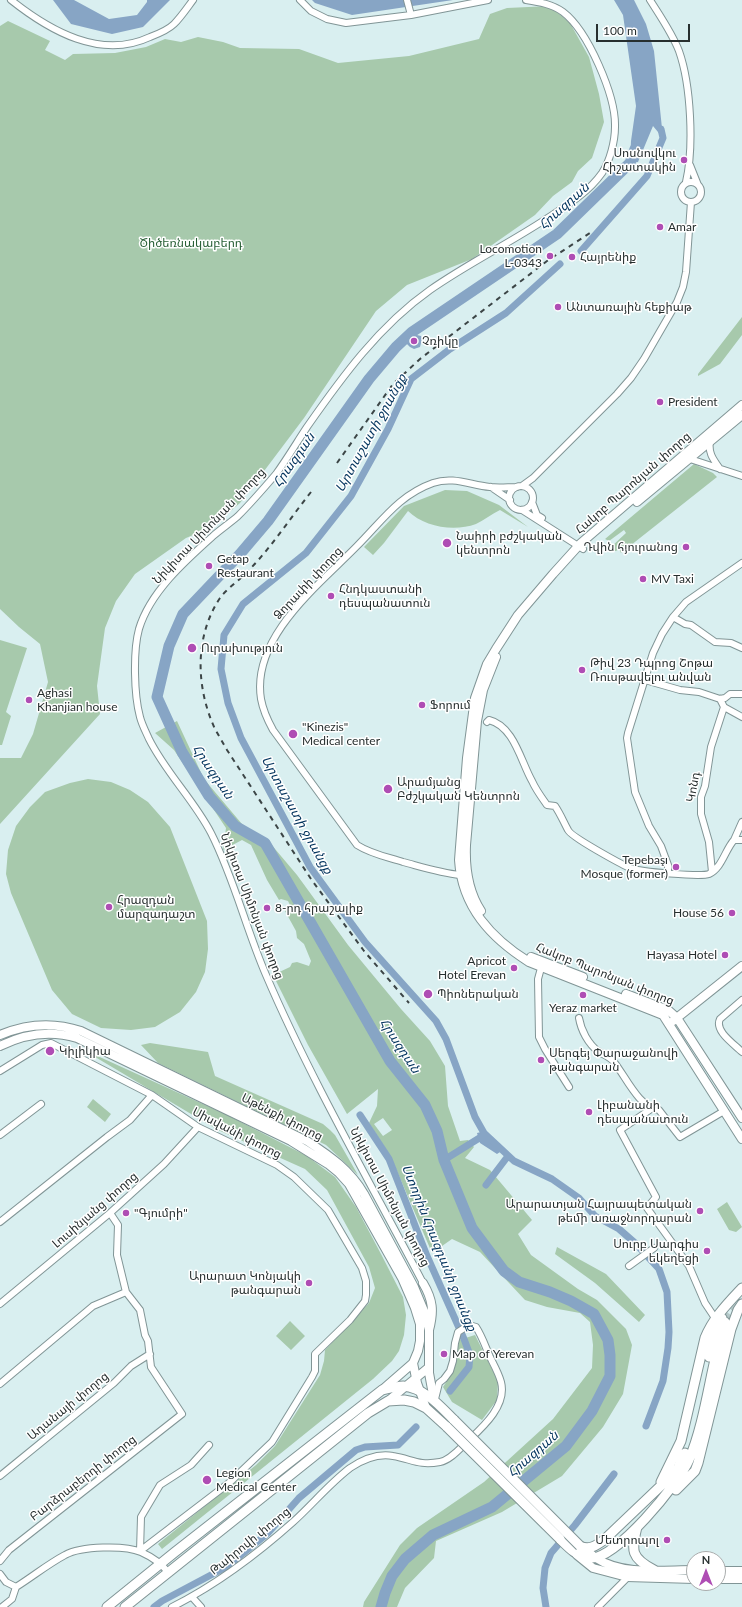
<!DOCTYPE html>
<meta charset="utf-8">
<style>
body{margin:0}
#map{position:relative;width:742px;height:1607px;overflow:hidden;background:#d9eff0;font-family:Lato,sans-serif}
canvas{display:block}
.north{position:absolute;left:686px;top:1551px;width:40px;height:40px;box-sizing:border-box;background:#fff;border:1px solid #a9acac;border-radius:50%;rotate:0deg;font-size:11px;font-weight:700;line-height:16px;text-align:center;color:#272f2f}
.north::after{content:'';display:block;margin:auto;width:14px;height:18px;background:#af4db4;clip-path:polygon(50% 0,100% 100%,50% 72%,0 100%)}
.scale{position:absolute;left:596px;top:24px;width:94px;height:18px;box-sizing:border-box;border:2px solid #272f2f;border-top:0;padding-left:5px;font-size:12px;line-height:14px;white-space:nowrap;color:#272f2f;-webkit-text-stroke:3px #fff;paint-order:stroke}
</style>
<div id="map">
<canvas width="742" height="1607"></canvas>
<div class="north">N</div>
<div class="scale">100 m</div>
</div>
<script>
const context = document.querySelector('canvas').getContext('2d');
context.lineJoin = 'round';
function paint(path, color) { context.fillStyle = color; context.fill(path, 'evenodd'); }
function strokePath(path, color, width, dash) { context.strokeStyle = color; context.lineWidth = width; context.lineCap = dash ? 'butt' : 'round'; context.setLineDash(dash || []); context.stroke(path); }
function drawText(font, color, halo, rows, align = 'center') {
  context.font = font + ' Lato,"Noto Sans Armenian",sans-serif'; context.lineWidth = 3; context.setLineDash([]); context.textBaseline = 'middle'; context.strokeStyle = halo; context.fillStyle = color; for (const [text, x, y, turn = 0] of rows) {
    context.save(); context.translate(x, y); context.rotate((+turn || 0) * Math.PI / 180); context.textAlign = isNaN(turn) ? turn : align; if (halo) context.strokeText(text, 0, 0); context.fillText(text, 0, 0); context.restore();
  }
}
const green = new Path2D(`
 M550,6L570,23L589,57L592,68L599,94L604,122L592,158L578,171L572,182L553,196L535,215L472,259L407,285L376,311L304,418L240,503L212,527L186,538L135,574L116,601L105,628L97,686L100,714L0,824V758H21L33,734L48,682L40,644L19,627L0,609V26L8,21L50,41L45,50L65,60L73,54L115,53L146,47L165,39L181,42L198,37L223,42L240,48L299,49L338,63L409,56L479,39L490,14L507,8Z
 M742,317V335L720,364L698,376V374Z
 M694,464L713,473L717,477L621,553L619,549L616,551H612L611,547L626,533L624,530L609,541L605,539Z
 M445,490L467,491L499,505L528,527L500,510C492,514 484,520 476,524C454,532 424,527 408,511L384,543L373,555L364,547L404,506Z
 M0,640L27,648L6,712L11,716L2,745H0Z
 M177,721L204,779L242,824L270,843L297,875L348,945L401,1009L430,1041L445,1066L448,1106L460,1141L468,1140L474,1147L465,1158L490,1170L532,1220L518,1234L531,1255L578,1289L597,1300L626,1329L632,1345L623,1394L603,1427L562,1476L502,1512L436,1541L434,1558L405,1588L397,1607H363L364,1602L400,1545L417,1528L484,1482L553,1419L592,1368L593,1345L590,1322L580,1313L547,1307L525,1300L480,1252L452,1239L432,1253L391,1157L369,1123L377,1106L378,1089L347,1114L308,1045L273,975L290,967L292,963L297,962L309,966L311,961L304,944L297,938L296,931L285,911L290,905L288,901L281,899L279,900L267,880L251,845L242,840L223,850L226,828L174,750L155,733ZM383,1118L392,1130L383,1136L374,1124Z
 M88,779L111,782L130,790L148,802L170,827L207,921L208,949L205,972L196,992L180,1012L155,1027L131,1030L101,1028L72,1014L52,990L11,893L6,874L8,850L16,826L30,807L45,792L70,783Z
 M150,1043L208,1052L215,1076L323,1124L330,1130L335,1135L358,1175L326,1145L158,1063L141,1045Z
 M80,1048L227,1115L307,1156L335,1177L356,1207L381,1254L403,1297L406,1315L404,1335L399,1351L392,1361L373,1379L162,1549L158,1544L256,1465L275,1446L320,1375L324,1361L325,1350L369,1303L375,1288L369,1267L327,1190L305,1169L218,1130Z
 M93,1099L111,1114L105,1122L87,1107Z
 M727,1202L742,1227L736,1232L729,1230L717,1209Z
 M557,1247L606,1274L645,1315L639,1322L595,1283L555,1254Z
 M290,1321L305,1336L291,1350L276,1336Z
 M475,1335L498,1381L497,1400L482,1420L452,1402L443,1387L454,1370L459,1340Z`);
const water = new Path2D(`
 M53,0H74L109,19L137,15L147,2V0H170L143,27L112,34L71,24Z
 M312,0H453L352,15L315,3Z
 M614,0H634L646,24L654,51L663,138L653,126L638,162L630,163L631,141L636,106L623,15Z
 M413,334L421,336L422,339L420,347L414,349L410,347L405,342Z
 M481,1132L500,1152L497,1154L480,1143L477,1133Z`);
const canal = new Path2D(`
 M581,251L647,176L663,138L661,129
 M560,264L506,313L450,349L411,379L388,429L351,496L306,553L243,604L224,635L221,669L228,703L241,738L310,867L365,942L436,1021L446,1039L475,1117L484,1133L514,1161L552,1179L579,1198L595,1216L619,1229L635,1243L659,1269L667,1292L669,1332L668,1348L663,1381L646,1426
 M360,1115L389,1159L427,1256L464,1339L470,1355L469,1367L450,1391
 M444,1160L481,1137L486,1142
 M486,1185L508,1156
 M154,1607L162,1601L226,1567L268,1533L299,1498L356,1450L365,1447L398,1445L416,1427
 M546,1607L543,1588L545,1568L551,1553L575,1525L614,1474`);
const river = new Path2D(`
 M381,1607L385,1593L392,1576L405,1559L433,1535L492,1507L566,1446L592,1411L610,1376V1355L608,1340L594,1314L571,1301L550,1292L519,1282L504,1271L472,1228L444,1160L437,1131L425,1105L390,1061L265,843L235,826L209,796L182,752L157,697L169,646L183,614L240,554L268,521L369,379L396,347L412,332L557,234L630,163L635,149`);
const highwayTunnel = new Path2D(`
 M725,1322L740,1302`);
const minor = new Path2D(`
 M11,0C50,31 101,60 150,37C158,34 168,30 174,24C181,17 187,8 193,0
 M300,0L311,11L327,19L346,23L411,15L488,0
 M407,0L411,15
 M650,0C660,16 672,33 679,51C691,85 694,147 686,182
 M690,165L698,185
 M681 192a10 10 0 1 1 20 0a10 10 0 1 1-20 0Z
 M710,441C708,453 713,459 720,469
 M687,458L742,476
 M522,486L533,478L617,394L631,378L644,359L677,302L683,287L686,272L691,202
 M509 498a12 12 0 1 1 24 0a12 12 0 1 1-24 0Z
 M491,487L510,500
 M532,502L537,515L542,518
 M522,510L583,549
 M673,617L685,624L691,625L715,642L731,643L742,648
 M645,680L680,690L699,692L720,699L725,698L730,694H742
 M724,707L742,717
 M487,722L489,720C514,726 521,762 532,781C536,790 542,798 547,805L555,806C561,815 563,821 568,830C571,837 621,864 630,868C640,872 701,877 709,874C722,868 725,850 734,840H742
 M734,840L742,822
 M668,872V865L661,846L649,826L635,792L627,738L628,733L653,653L662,634L673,617L686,602L742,563
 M712,872L709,842L701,814V797L705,786L711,747L724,707L720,699
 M460,875C441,873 422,867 403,862C387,857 371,854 357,845L273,730C268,721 263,710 261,699C251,637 319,585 357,546C382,521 399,495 433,483C453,476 470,485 490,487C499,488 508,487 517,487
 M541,968L538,979L539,1037L545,1049L569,1087
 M742,1000L720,1019C714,1031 734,1044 742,1052
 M579,1018C581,1030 588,1044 599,1052C604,1055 610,1057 614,1062C626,1077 639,1108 659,1110L680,1137L724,1111
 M0,1071L42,1045L51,1043L152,1095L198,1127L277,1165L294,1177L328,1210L362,1268L366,1281V1295L365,1301L350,1320L315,1354V1371L312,1377L272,1442L229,1483L140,1551
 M651,1109L620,1130L656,1197L647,1208L689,1266L705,1303L715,1318
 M0,1135L41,1104
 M0,1222L107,1137L130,1120L152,1095
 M629,1266L654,1248
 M423,1283C370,1182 311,1080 266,975C246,929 234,878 211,833C194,800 166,773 149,739C146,732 142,725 140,717C134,695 133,651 139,629C150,592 185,561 213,536C221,529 230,523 238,516C251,503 264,488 276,474C287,459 297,442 307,427C342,377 379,326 430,290C467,264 508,244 546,219C566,206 588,193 602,173C610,161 615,141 615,127C616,96 588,31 563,12C552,4 539,2 526,0
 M0,1304L110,1213L164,1164L198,1127
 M0,1384L93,1306L126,1292
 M0,1476L114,1383L131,1366L150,1354
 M140,1551L141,1517L160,1485L191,1465L209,1445
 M0,1561L9,1550L182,1414L151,1367L148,1341L145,1335L140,1310L126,1292L117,1255L118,1225L110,1213
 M0,1574L6,1582L16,1587C32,1577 48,1564 65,1555C81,1546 125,1545 141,1552C152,1557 161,1563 168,1572
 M192,1597L201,1607
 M2,1607L12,1599L16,1587
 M172,1607C216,1585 256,1555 293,1522C312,1505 329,1484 350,1468C362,1460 377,1453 393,1456C412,1459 418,1466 440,1462C451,1460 461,1447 469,1440C484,1426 507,1405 501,1382C499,1374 494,1365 490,1357C486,1348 482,1336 476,1327L469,1325L458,1332L455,1343L453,1361L450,1371L444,1379L439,1383L435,1399
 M598,1607L629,1576`);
const major = new Path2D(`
 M742,405L581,543L553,574L518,615L496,649L487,664L475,698L467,758L459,860C462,907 491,938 529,962L663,1015L742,1139
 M637,502L742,415
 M481,911C468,891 465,868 466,845L477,721L483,690L496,657
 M531,957L583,977
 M626,994L668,1010L677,1018L742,1118
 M673,1021L742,966
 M0,1035C26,1024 54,1022 81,1031L307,1141C330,1156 350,1170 364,1194L414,1287L424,1311L429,1330V1373L434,1400
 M0,1046C24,1034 51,1030 77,1038L291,1141L328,1164L339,1173L349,1184L402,1278L415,1308L420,1324V1341L418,1351L413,1363L382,1390
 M423,1283C433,1300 434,1311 429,1330
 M413,1363L417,1383L426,1408
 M388,1401L428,1368
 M584,1548C588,1551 592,1556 596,1558C623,1576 663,1570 694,1570
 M577,1555L593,1568L627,1577L694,1579
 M718,1571H742
 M718,1579H742`);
const highway = new Path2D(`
 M709,1357L714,1336L722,1318
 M661,1482L681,1441L705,1338C713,1318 728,1303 742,1288
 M676,1490L695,1471L698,1463L731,1329L738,1310L742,1304
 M637,1527C631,1551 631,1558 654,1570
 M560,1539C568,1547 577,1557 590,1558C615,1561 679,1483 689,1460C707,1417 710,1367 725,1322
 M580,1546C589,1551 597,1545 604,1540L668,1479L678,1468L685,1453
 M107,1607L175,1552L382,1390C388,1389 396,1386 403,1386C425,1388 440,1406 454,1420
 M125,1607L368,1413L388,1401L404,1400L414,1402L426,1408L447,1427`);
const rail = new Path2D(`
 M337,463L393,384L420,359L547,261L590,233
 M311,492C291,517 273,545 251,568C242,579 228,587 220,598C194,637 196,688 215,729C219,736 223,743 227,750L311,879L364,951L409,1003`);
const highwayBridge = new Path2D(`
 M454,1420L580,1546
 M447,1427L560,1539`);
const markers = [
 [684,160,4,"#af4db4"],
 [660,227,4,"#af4db4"],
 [550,256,4,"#af4db4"],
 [572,257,4,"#af4db4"],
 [558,307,4,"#af4db4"],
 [414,341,4,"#af4db4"],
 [660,402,4,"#af4db4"],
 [447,543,5,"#af4db4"],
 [686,547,4,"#af4db4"],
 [209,566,4,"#af4db4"],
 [643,579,4,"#af4db4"],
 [331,596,4,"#af4db4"],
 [192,648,5,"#af4db4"],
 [582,670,4,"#af4db4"],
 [29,700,4,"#af4db4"],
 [422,705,4,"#af4db4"],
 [293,734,5,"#af4db4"],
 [388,789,5,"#af4db4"],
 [676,867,4,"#af4db4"],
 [109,907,4,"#af4db4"],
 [267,908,4,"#af4db4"],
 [732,913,4,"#af4db4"],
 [725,955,4,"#af4db4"],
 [514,968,4,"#af4db4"],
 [428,994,5,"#af4db4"],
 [583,995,4,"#af4db4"],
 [50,1051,5,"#af4db4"],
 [541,1060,4,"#af4db4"],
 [589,1112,4,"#af4db4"],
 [700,1211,4,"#af4db4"],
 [126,1213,4,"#af4db4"],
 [707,1251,4,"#af4db4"],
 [309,1283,4,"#af4db4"],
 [444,1354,4,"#af4db4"],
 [207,1480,5,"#af4db4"],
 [667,1540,4,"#af4db4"]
];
const poiNames = [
 ["Սոսնովկու",676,153,"right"],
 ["Հիշատակին",676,167,"right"],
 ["Amar",668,227],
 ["Locomotion",542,249,"right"],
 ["L-0343",542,263,"right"],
 ["Հայրենիք",580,257],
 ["Անտառային հեքիաթ",566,307],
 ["Չռիկը",422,341],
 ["President",668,402],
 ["Նաիրի բժշկական",456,536],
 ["կենտրոն",456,550],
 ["Դվին հյուրանոց",678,547,"right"],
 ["Getap",217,559],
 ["Restaurant",217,573],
 ["MV Taxi",651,579],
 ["Հնդկաստանի",339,589],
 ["դեսպանատուն",339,603],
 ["Ուրախություն",201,648],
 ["Թիվ 23 Դպրոց Շոթա",590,663],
 ["Ռուսթավելու անվան",590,677],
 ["Aghasi",37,693],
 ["Khanjian house",37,707],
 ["Ֆորում",430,705],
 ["\"Kinezis\"",302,727],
 ["Medical center",302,741],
 ["Արամյանց",397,782],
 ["Բժշկական Կենտրոն",397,796],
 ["Tepebaşı",668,860,"right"],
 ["Mosque (former)",668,874,"right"],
 ["Հրազդան",117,900],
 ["մարզադաշտ",117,914],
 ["8-րդ հրաշալիք",275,908],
 ["House 56",724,913,"right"],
 ["Hayasa Hotel",717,955,"right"],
 ["Apricot",506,961,"right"],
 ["Hotel Erevan",506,975,"right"],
 ["Պիոներական",437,994],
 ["Yeraz market",583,1008,"center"],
 ["Կիլիկիա",59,1051],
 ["Սերգեյ Փարաջանովի",549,1053],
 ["թանգարան",549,1067],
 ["Լիբանանի",597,1105],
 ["դեսպանատուն",597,1119],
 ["Արարատյան Հայրապետական",692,1204,"right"],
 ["թեմի առաջնորդարան",692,1218,"right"],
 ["\"Գյումրի\"",134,1213],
 ["Սուրբ Սարգիս",699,1244,"right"],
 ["եկեղեցի",699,1258,"right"],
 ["Արարատ Կոնյակի",301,1276,"right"],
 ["թանգարան",301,1290,"right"],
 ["Map of Yerevan",452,1354],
 ["Legion",216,1473],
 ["Medical Center",216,1487],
 ["Մետրոպոլ",659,1540,"right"]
];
const parkNames = [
 ["Ծիծեռնակաբերդ",191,243]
];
const streetNames = [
 ["Հակոբ Պարոնյան փողոց",633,483,-41],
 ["Նիկիտա Սիմոնյան փողոց",209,526,-46],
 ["Ձորափի փողոց",308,583,-47],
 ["Կոնդ",693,787,-80],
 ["Նիկիտա Սիմոնյան փողոց",252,906,69],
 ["Հակոբ Պարոնյան փողոց",605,974,22],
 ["Աթենքի փողոց",282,1117,27],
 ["Սիսվանի փողոց",237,1133,27],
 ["Նիկիտա Սիմոնյան փողոց",390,1197,62],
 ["Լուսինյանց փողոց",95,1210,-41],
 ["Ադանայի փողոց",68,1406,-39],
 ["Բարձրաբերդի փողոց",83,1478,-38],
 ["Թաիրովի փողոց",250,1541,-39]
];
const waterNames = [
 ["Հրազդան",564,206,-42],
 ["Արտաշատի ջրանցք",371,433,-61],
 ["Հրազդան",294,460,-55],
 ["Հրազդան",213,772,56],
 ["Արտաշատի ջրանցք",297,815,61],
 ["Հրազդան",400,1046,57],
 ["Ստորին Հրազդանի ջրանցք",439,1248,68],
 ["Հրազդան",533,1454,-41]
];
paint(green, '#a7c9ac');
paint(water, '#87a5c5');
strokePath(canal, '#87a5c5', 7);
strokePath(river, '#87a5c5', 11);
strokePath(highwayTunnel, '#b5c9c9', 9, [9, 4.5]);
strokePath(minor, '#819596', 8);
strokePath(major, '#819596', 10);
strokePath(highway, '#819596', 11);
strokePath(minor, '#fff', 6);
strokePath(major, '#fff', 8);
strokePath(highway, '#fff', 9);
strokePath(rail, '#3c4546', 2, [5, 5]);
strokePath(highwayBridge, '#819596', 11, []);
strokePath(highwayBridge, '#fff', 9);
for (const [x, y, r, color] of markers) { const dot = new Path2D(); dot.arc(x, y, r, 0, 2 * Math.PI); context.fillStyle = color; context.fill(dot); strokePath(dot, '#fff', 1.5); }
drawText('12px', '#272f2f', '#fff', poiNames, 'left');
drawText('12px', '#285f36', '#fff', parkNames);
drawText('12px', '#272f2f', '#fff', streetNames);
drawText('italic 13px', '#04355e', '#fff', waterNames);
</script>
